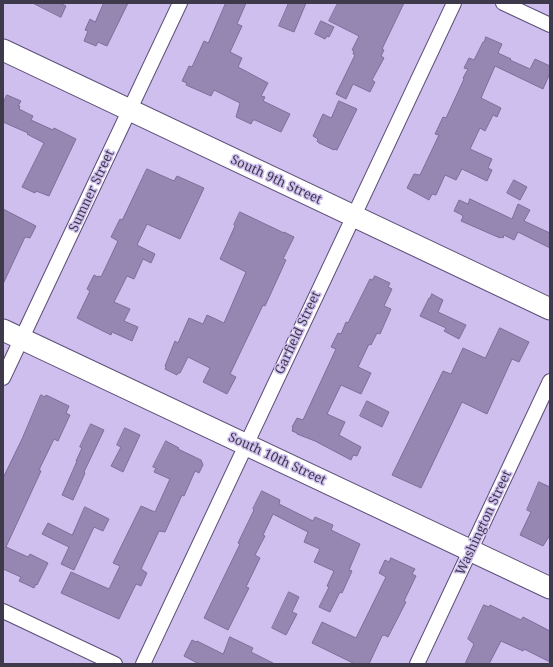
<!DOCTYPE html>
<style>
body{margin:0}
#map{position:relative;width:553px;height:667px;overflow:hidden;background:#cebfee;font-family:"Noto Serif",serif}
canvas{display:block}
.frame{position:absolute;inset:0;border:4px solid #3f394c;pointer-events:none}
</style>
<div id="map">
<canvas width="553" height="667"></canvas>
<div class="frame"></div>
</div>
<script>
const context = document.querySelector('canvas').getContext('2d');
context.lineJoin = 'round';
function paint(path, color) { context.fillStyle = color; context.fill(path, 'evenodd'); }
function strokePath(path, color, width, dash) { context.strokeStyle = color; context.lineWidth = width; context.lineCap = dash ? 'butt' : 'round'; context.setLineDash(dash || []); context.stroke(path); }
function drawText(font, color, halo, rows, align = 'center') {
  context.font = font + ' "Noto Serif",serif'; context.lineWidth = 3; context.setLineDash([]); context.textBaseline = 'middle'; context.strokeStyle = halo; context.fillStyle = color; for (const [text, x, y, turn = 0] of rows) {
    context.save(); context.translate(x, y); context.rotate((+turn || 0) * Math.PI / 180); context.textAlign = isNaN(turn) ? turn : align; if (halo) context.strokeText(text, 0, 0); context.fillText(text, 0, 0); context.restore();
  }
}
const building = new Path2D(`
 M33,3H60L66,6L61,17Z
 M104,3H128L107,46L98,42L96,46L84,41L88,31L85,30L90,19L95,22Z
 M226,3H246L237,24L242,26L230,52L242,58L238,67L268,83L261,96L265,97L263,101L290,114L281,132L255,120H253L251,124L236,117L240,103L214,90L211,96L186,85L187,83L182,81L189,66L192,67L204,41L208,43Z
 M289,3H306L294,32L279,26Z
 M338,3H404L382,49L384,50L381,56L384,58L372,80L375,82L370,92L353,84L346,99L336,94L355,55L353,54L354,51L352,50L359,36L329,21Z
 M321,21L334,27L329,37L327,36L325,39L315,34Z
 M486,37L502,44L498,53L511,59L510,60L530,69L535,59L550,66V73L543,89L495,66L481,98L501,108L497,117L493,115L485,131L480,128L470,149L492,159L488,168L492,170L487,181L462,169L456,180L445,175L436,195L432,194L429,200L407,188L414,174L420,175L439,135L435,134L443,117L446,118L464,79L463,78L468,69L464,68L469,58L474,60L483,42H484Z
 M7,95L21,101L18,106H20L19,109L33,116L31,120L53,130L54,128L76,139L49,196L36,191L35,193L22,187L44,143L27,134L28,133L3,122V104Z
 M339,101L357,109L337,150L334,149V150L319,143L317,141L318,139L313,136L323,114L331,118Z
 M147,169L174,181L177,176L204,188L180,239L147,224L137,245L155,254L151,263L143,259L134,279L127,276L114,302L130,309L124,321L138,327L132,341L112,332L111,335L77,318L90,291L87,289L94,275L98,277L99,276L101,277L118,241L111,237L120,219L122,220Z
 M514,180L527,187L520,200L507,193Z
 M470,199L512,219L518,204L530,210L524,221L550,233V248L518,232L514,240L504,235L503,238L501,237L500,238L461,221L463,217L462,215L454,211L459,200L468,204Z
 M3,209L36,226L30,238L25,237L3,284Z
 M240,212L284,233V232L294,237L283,259L286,260L271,293L265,306L263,305L230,374L236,377L227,394L203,382L210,368L188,357L180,373H178L177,375L165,369L166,367L165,366L175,341L178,343L189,318L203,324L207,315L224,323L246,272L220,259L235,226L234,225Z
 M375,276L390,283L388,287L392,289L384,306L391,309L380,334L377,333L371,345L369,344L358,367L371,373L361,394L341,385L327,414L345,422L339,435L361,447L357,456L353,455L351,460L315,441L297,434V433L292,431L293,428L292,427L297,418L303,420L336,349L331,347L338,333L341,334L346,322L348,323L370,279L372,280Z
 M432,294L443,300L438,312L466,325L459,339L444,331L446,328L420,316L429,298H430Z
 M500,328L529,342L519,362L512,359L487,414L462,402L421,488L392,475L443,371L451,374L463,348L485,358Z
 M41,395L45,397L46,395L69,406L66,413L70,415L58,441L54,439L39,470L41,471L6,547L28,557L30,554L48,563L37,585L36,584L34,588L19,581L21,577L3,569V478L22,439Z
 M367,401L389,412L382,427L360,416Z
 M91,424L104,430L84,472L85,473L73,500L62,495L77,461H76L82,448L80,447Z
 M125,428L140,435L123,472L111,466L121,447L117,445Z
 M166,441L179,448L178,449L201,460L203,465L199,473L195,471L184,496L182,495L165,532L159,531L141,569L147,573L141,586L136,584L119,619L61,593L71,572L109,589L120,566L113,563L141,506L155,512L170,479L154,472L156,468L153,467Z
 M539,482L550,487V535L543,546L520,535L531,512L527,510Z
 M262,491L280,500L279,504L313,521L315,517L333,525L331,530L360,544L349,570L352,571L342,593L340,592L330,612L319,607L329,587L327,586L334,571L314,562L320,549L304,542L308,532L273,514L263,535L265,536L255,555L260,558L246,587L249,588L228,630L204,618L240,544L238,543L254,510L253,509Z
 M85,507L109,519L103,531L94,527L74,570L61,564L69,547L42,534L48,523L72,535Z
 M391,558L415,569L412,574L416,576L404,601L406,602L388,637L384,635L382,636L369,664H355L312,643L322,622L356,638L386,577L379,573L385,560L389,562Z
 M289,592L299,597L292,612L297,614L286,635L272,628Z
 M484,605L489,607L490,605L521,620L523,617L550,631V662L524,649L523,651L501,641L489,664H465L474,644L468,639Z
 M230,637L253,648L251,652L275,664H199L184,656L192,640L196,642L197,641L223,654Z`);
const minor = new Path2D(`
 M503,3L550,25
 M3,378L180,3
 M3,611L115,664
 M143,664L454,3
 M417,664L550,381`);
const primary = new Path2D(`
 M3,50L550,309
 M3,330L550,588`);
const streetNames = [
 ["South 9th Street",276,180,25],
 ["Sumner Street",92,191,-65],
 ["Garfield Street",298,333,-65],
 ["South 10th Street",277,459,25],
 ["Washington Street",484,523,-65]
];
paint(building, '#9586b2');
strokePath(building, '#7d6e99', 1);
strokePath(minor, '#5c4e77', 16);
strokePath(primary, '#5c4e77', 23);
strokePath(minor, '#fff', 14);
strokePath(primary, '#fff', 21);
drawText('13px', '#3f394c', '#cebfee', streetNames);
</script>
